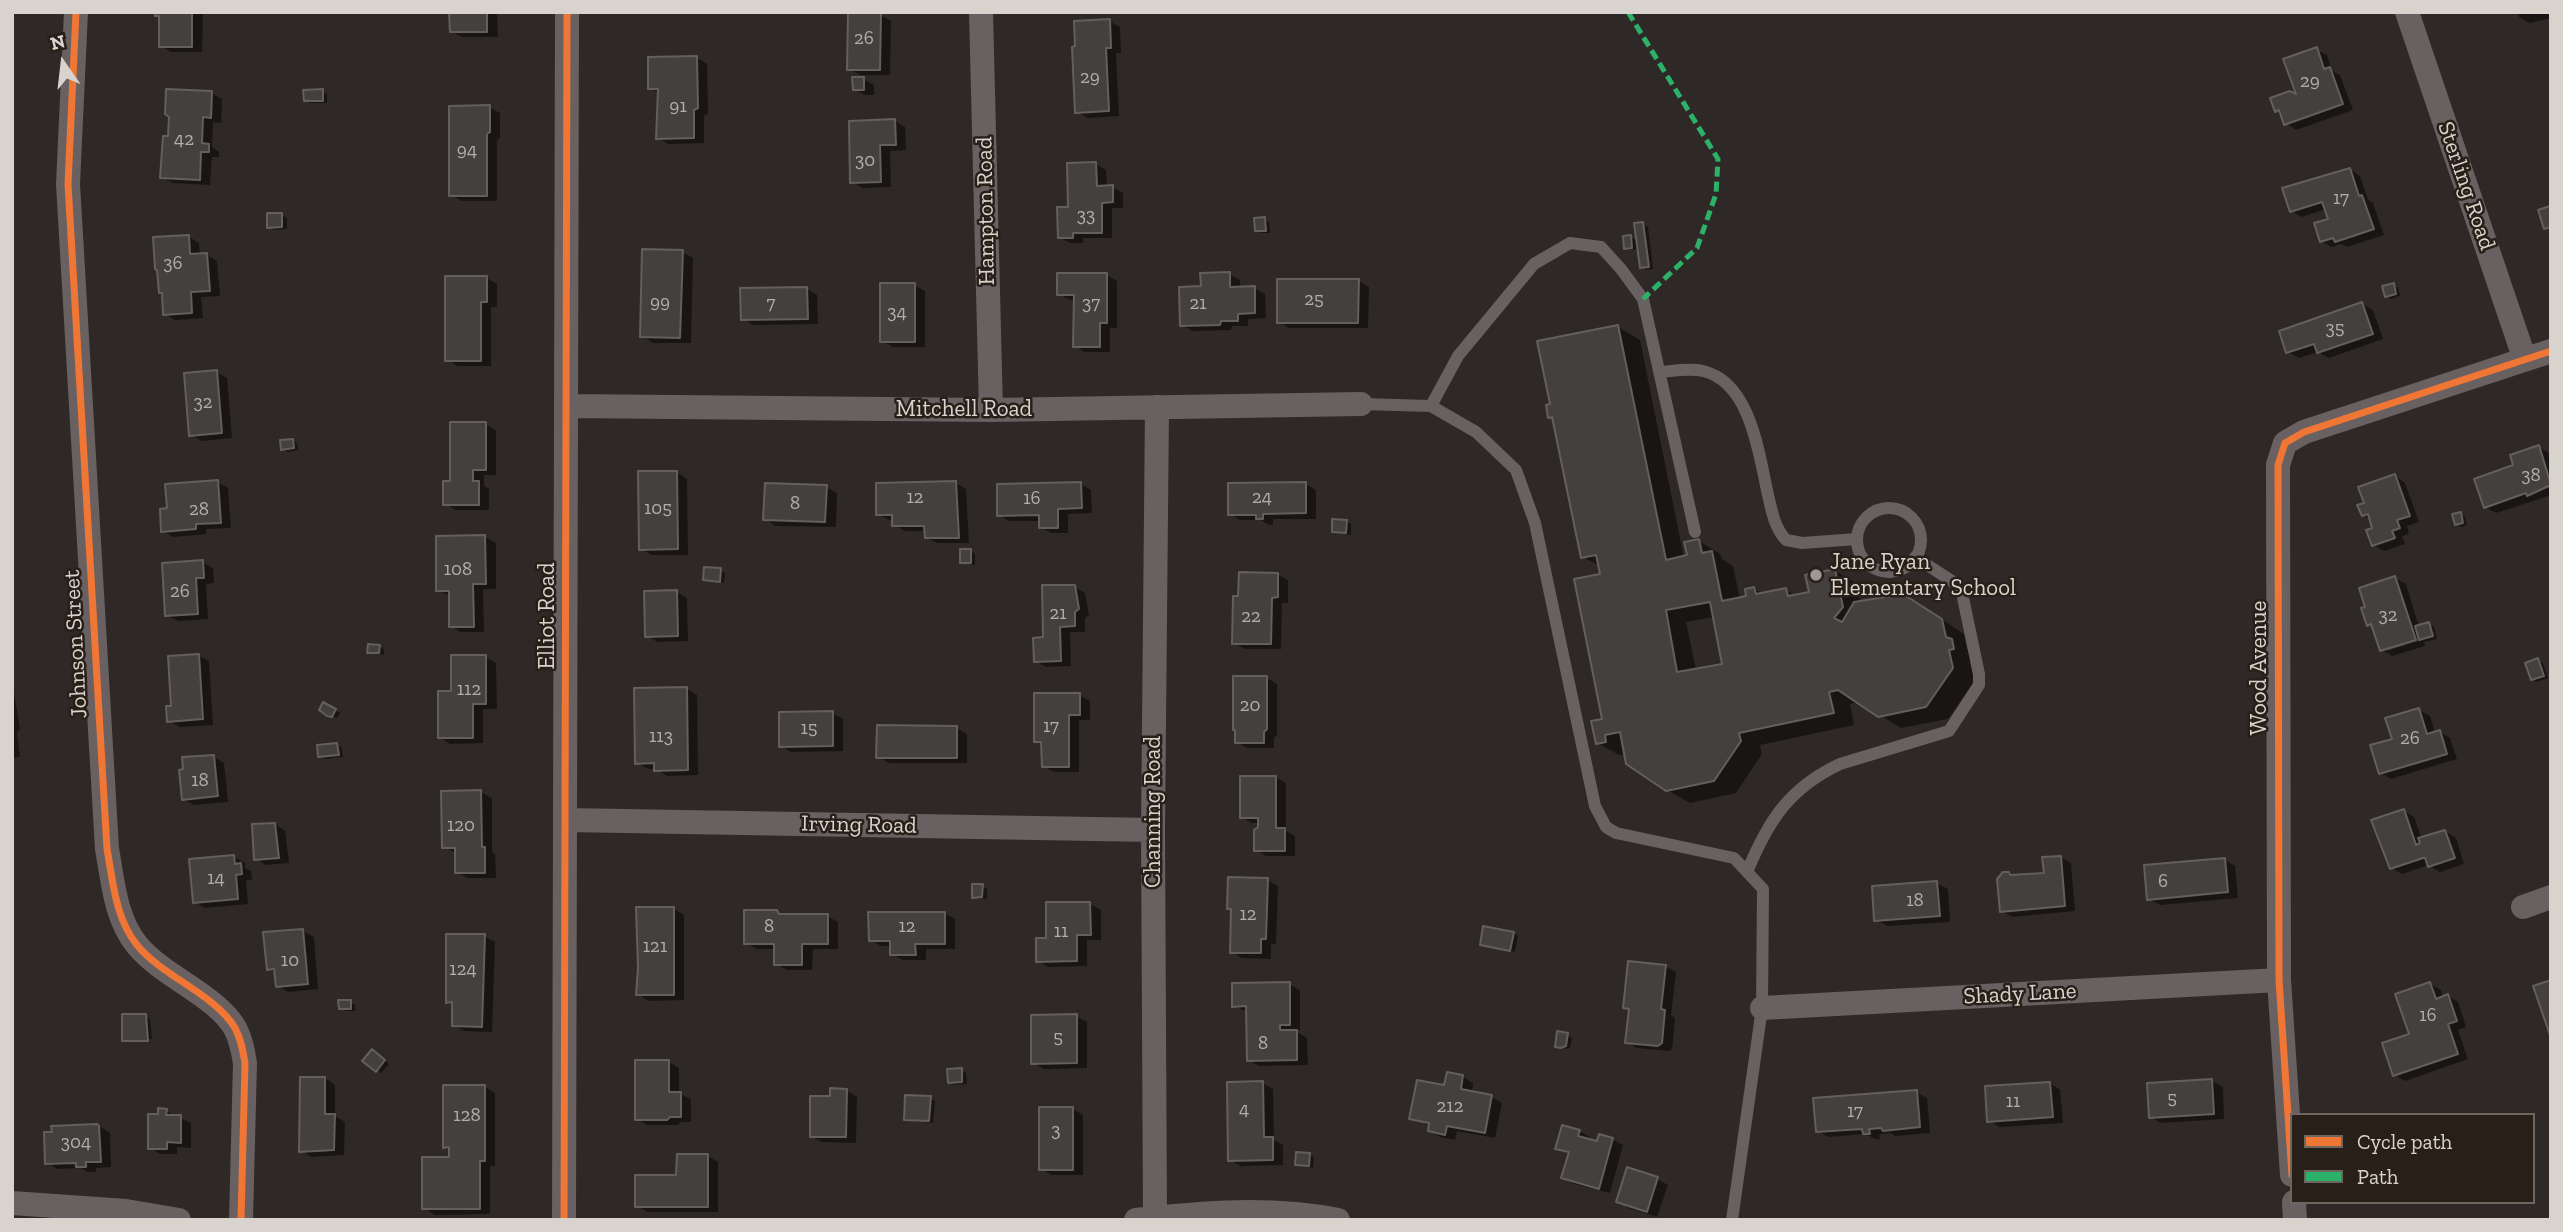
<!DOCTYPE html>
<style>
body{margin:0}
#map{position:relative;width:2563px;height:1232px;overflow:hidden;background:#2e2926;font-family:"Zilla Slab",serif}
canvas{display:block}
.frame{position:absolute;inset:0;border:14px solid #d9d3ce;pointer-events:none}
.legend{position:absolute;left:2290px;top:1113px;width:245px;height:91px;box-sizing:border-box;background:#271f18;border:2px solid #6e6761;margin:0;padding:9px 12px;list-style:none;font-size:21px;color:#d9d3ce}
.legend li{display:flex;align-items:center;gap:14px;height:35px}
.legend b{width:35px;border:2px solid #6e6761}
.north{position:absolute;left:28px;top:28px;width:70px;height:70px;-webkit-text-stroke:5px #271f18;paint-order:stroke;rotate:346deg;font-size:19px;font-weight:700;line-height:28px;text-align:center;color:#d9d3ce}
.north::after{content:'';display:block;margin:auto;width:24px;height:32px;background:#d9d3ce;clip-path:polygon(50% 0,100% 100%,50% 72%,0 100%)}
</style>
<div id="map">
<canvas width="2563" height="1232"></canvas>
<div class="frame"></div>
<ul class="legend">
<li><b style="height:9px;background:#f07635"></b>Cycle path</li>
<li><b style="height:9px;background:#2db169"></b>Path</li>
</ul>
<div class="north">N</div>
</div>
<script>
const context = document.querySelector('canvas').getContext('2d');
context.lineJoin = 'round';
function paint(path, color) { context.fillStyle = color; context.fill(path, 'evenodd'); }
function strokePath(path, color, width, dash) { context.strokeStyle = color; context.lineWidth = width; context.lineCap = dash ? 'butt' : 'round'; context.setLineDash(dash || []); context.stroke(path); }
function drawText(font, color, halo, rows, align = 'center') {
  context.font = font + ' "Zilla Slab",serif'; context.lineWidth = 5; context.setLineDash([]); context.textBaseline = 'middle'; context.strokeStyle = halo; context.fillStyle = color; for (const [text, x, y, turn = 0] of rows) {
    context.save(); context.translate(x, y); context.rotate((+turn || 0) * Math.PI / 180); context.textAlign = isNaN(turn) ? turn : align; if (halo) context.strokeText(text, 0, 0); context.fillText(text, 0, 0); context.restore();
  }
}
const shadow = new Path2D(`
 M156,12H207L203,13L202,52H171L161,46V18Z
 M451,12H497L498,37H462L451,31Z
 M2518,12H2551V18L2530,23L2519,17Z
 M880,15L891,21L890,75H860L849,69Z
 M1109,21L1120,27L1121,53H1116L1119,116L1088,118L1077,112Z
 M2316,49L2327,55L2332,71L2340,75L2353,110L2296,130L2286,123L2282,113L2277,110L2299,98Z
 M697,58L707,64L708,114L704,116V143L668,144L658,138L660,94L650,88Z
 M863,79L874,85V95H865L854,89Z
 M322,91L327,94V103H310L305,100Z
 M211,93L222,99L221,123L213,122L212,147L219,152V157H212L210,185L173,183L162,177Z
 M489,107L500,113V138L497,140V201H462L451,195Z
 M895,121L905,127L906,150L890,151L891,187L863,188L852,182Z
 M1096,164L1106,170L1107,187H1112L1123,193V208H1112V238H1083V243H1070L1059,237L1069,209Z
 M2349,169L2360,176L2368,200L2373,203L2384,235L2347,247L2341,244L2332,247L2321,241L2330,220L2326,209L2302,217L2291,211Z
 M282,215L287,218V229L274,230L269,227Z
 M1265,219L1269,222L1270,233H1261L1257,230Z
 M1643,224L1648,227L1653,269L1646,270L1641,267L1639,249L1630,250L1626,248L1631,237L1638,241Z
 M189,237L199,243L200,255H207L217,261L220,296L201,297L203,318L175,320L165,314L164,294L160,292Z
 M682,252L693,258L691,343H653L642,336Z
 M1229,274L1240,280V288H1254L1265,294L1266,318L1248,319V326H1232L1231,330L1192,331L1182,325Z
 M1107,275L1117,281V328H1110V352H1085L1075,346V300H1070L1059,294Z
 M487,278L497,284V307H491V366H458L447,360Z
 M1358,281L1369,287L1368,328H1289L1279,322Z
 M914,285L925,291V347H893L882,341Z
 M2393,285L2398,288L2400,296L2391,299L2386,296Z
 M807,289L817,295L818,324L753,325L743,319Z
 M2362,304L2373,310L2383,339L2329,358L2318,352L2299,358L2288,352Z
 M1618,327L1640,340L1684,558L1689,557L1699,541L1720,554L1722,559L1733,566L1740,599L1748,598L1754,589L1763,594L1786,590L1796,596L1811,593L1835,571L1856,583L1860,602L1903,595L1925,608L1964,634L1967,649L1973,653L1975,661L1970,662L1974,681L1948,719L1901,728L1859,702L1850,704L1854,725L1760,745L1762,754L1736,793L1690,803L1667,790L1626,754L1619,755L1598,743L1604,720L1602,575L1601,567L1583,557L1555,420L1550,417L1552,405ZM1715,617L1724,665L1696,670L1686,622Z
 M216,372L227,378L232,438L202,441L191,435Z
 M485,424L496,430V475H484V486L489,489V510H456L445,504L452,482Z
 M292,440L297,443L298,450L288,452L283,449Z
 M2539,447L2549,453L2551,457V495L2496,513L2485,507L2515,466Z
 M677,472L687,479L688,555H652L641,549Z
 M2395,476L2405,483L2419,522L2407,526L2409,534L2402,536L2405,544L2384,551L2373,545L2372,520L2363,515L2366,504Z
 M218,482L228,488L231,528L206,529V534L173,537L163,531L168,510Z
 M956,483L966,489L969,543H937L926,537V531H905L894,525V520H889L878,514Z
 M1081,484L1091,490L1092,513L1068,514V533H1051L1041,527V521H1009L999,515Z
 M1306,484L1316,490V519H1273V525H1269L1261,520H1240L1230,514Z
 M826,487L837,493L836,527L776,526L765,519Z
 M2460,514L2465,517L2467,525L2461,527L2456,524Z
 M1346,521L1351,524V535L1334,531Z
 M485,537L496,543V589H483L484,632H461L451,626L450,596L438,590V538Z
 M971,551L975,554V565L962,562Z
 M202,562L213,568L214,583L206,584L208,619L178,621L167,615Z
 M720,570L725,573L724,583L705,579Z
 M1277,574L1288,580V603H1282L1281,649H1245L1234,643L1240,598Z
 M2395,578L2406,584L2419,627L2429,624L2434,627L2437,639L2424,642L2425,646L2392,656L2382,650L2375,628L2368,625ZM2423,636L2424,639L2387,651V647Z
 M12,582L14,608H12Z
 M1075,587L1085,593L1089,615L1085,618V632H1070L1071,666L1046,667L1035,661Z
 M677,592L687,598L688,641L657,642L647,635Z
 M379,646L384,649V655L369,652Z
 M198,655L209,661L213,725L180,727L169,721Z
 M486,657L496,663L497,709H483V743L450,744L440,737L453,693Z
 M2538,660L2543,663L2548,678L2537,682L2532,679Z
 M1267,678L1277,684V735L1274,738V748H1247L1237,742Z
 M12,680L20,729L17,733L20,757L12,758Z
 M687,689L697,695L698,775L667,776L656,769H648L637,763Z
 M1079,695L1090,701V720H1079V772H1054L1043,766V745L1036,741Z
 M324,704L340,713L337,718L321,710Z
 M2419,710L2430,716L2435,733L2440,732L2450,738L2457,759L2391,779L2381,773L2394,740Z
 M832,713L843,719V751L791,752L781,746Z
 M957,728L967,734V763H889L878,757Z
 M337,745L342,748L343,757L325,759L320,756Z
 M213,756L224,763L228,802L194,805L183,799Z
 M1276,777L1286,783V831L1295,836V856H1266L1256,850L1259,823H1252L1241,817Z
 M481,792L492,798V852L495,854L496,878H467L457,872V853L443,847Z
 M2404,811L2414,817L2422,839L2445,831L2456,838L2464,864L2440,872L2428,865L2402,874L2391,868Z
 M275,824L285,831L289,863L266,865L256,859Z
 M234,857L245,863V868L251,871L252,880H246L248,904L205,908L194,902Z
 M2060,857L2071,863L2075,911L2012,917L2002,911L2009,873L2015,877L2045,874Z
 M2224,859L2235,866L2238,898L2160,905L2149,899Z
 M1267,880L1278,886L1276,944H1271V959L1242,958L1232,952V910L1229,908Z
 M1937,883L1948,889L1950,922L1887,926L1876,920Z
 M982,886L987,889V899L973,897Z
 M1090,904L1101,910V940H1087V966L1048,967L1038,961L1048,940Z
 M674,909L684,915V1000L648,1001L638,994L640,968Z
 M777,912L784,916H827L838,922V949H813L812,970H787L776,964V949H757L746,943Z
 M944,913L955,919V949H926V960H903L892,954V946H881L870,940Z
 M303,931L314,937L318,989L288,992L278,986L277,974L268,969Z
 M1513,933L1518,936L1515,952L1482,944Z
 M484,936L495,942L492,1032L464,1031L453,1025V1005L448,1002Z
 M1665,966L1676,972L1671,1015L1675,1018L1672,1049L1669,1051L1637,1048L1627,1042L1630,1010L1625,1007Z
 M1289,984L1300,990V1030H1294L1307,1038L1308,1065L1259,1066L1248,1060V1012L1234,1006Z
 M2430,984L2441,990L2443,998L2448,996L2458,1002L2466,1027L2458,1030L2468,1059L2405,1081L2395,1075Z
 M350,1002L355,1005V1011H345L340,1008Z
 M145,1016L150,1019L152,1039L124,1040Z
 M1076,1016L1087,1022V1068L1044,1069L1033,1063Z
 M1568,1035L1572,1038L1570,1048L1561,1049L1557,1046Z
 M377,1054L389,1064L381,1073L377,1070Z
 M668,1061L679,1068V1093L691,1099V1122H681L678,1125H647L637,1119Z
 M961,1070L966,1073L967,1084L954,1085L949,1082Z
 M1448,1074L1463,1077L1473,1083L1472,1093L1492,1097L1502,1103L1495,1138L1457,1131L1455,1140L1440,1137L1430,1131L1431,1126L1411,1118L1446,1087Z
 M325,1078L335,1085V1116L345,1122L344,1155L312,1157L301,1151Z
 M2212,1081L2223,1087L2224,1119L2161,1123L2150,1117Z
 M1262,1083L1273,1089L1274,1140L1283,1145V1165L1240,1166L1230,1160Z
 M2050,1083L2060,1090L2063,1123L2000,1127L1989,1121Z
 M484,1086L495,1093V1166H490V1214L435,1215L424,1208L451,1159V1150L445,1147Z
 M846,1090L857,1097L856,1143L822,1142L811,1136L832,1098Z
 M1916,1092L1927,1098L1930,1133L1895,1136L1891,1133L1879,1134L1880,1139H1875L1866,1134L1828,1137L1818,1131Z
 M930,1098L935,1101L933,1123L911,1121L906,1119Z
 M1073,1109L1083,1115V1175H1052L1041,1169Z
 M166,1111L191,1123V1148L177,1147V1154H160L150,1148L160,1115Z
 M97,1125L110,1133L111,1167L96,1168V1172H88L81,1168L58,1169L47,1163Z
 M1579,1131L1590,1137L1589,1141L1599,1143L1612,1139L1623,1145L1610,1193L1574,1184L1563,1178L1570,1154L1558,1148Z
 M1309,1155L1314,1157L1313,1168L1297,1164Z
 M708,1156L718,1162V1212H648L637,1206Z
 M1657,1179L1668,1185L1657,1217L1628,1208L1618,1201Z`);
const building = new Path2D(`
 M155,12H192V47H159V16H155Z
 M449,12H487V32H450Z
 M848,13H881L880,70H847Z
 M1110,19L1111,48H1106L1109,111L1075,113L1072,47L1075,46L1074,21Z
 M2317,47L2324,69L2330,67L2343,104L2284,125L2279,110L2275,112L2270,98L2290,91L2296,94L2283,59Z
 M697,56L698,108L694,110V138L656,139L658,89H648V57Z
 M852,77H864V90H853Z
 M166,89L212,91L211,118L203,117L202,143L209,144V152H201L200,180L160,178L163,136H168L169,117L165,114Z
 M323,89V101H304L303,90Z
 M490,105V132L487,134V196H449V106Z
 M895,119L896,145H880L881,182L850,183L849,121Z
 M1096,162L1097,186L1113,185V202L1102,203V233H1073V238H1058L1057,207H1068L1067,163Z
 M2350,168L2359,196L2362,195L2374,229L2335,242L2333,238L2320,242L2314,223L2328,219L2322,202L2290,212L2282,188Z
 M2550,202L2551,227L2544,229L2538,210L2550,206Z
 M267,213H282V227L267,228Z
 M1265,217L1266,231H1255L1254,218Z
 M1643,222L1649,267L1640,268L1634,223Z
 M189,235L190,254L207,253L210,291L191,292L192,313L163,315L162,293H159L157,270L155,269L153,237Z
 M1631,235L1632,248L1624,249L1623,236Z
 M642,249L683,250L680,338L640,337Z
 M1230,272V287L1255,286V313L1238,314V321H1221L1220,325L1180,326L1179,287L1201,286L1200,273Z
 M1057,273H1107V323H1100V347H1073L1074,295H1057Z
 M445,276H487V302H481V361H445Z
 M1277,279H1359L1358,323H1277Z
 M880,283H915V342H880Z
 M2394,283L2396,294L2385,297L2382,286Z
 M807,287L808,319L741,320L740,288Z
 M2362,302L2373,334L2317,353L2314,344L2286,353L2279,331Z
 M1618,325L1666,560L1687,555L1684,542L1699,539L1702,553L1712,551L1722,601L1746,596L1745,589L1754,587L1756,594L1786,588L1788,596L1809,592L1805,575L1835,569L1843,607L1834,618L1842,622L1854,602L1903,594L1942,619L1946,637L1952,639L1954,649L1949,650L1953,668L1926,707L1878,717L1838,690L1829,692L1834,713L1739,733L1741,741L1714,781L1666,791L1626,764L1620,732L1605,735L1606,742L1596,744L1591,721L1602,719L1574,579L1600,574L1596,555L1581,558L1552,417L1548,418L1546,405L1550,404L1537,341ZM1710,602L1722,664L1677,672L1666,610Z
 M217,370L222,433L189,436L184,373Z
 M450,422H486V470H473V481H479V505H443V481H450Z
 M293,439L294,448L281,450L280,440Z
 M2539,445L2551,485L2527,496L2526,493L2484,508L2474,479L2513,465L2510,455Z
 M638,471H677L678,549L639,550Z
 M2395,474L2410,516L2397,520L2400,528L2392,531L2395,538L2372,546L2366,530L2372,528L2368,514L2362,516L2357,505L2364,503L2358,487Z
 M218,480L221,523L196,524V529L161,532L160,509L167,508L165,484Z
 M956,481L959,538H925L924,526H892V515H876V483Z
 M1081,482L1082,508L1058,509V528H1039V515L997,516V484Z
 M1306,482V513L1263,514V519H1256V515H1228V483Z
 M765,483L827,485L825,522L763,520Z
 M2461,512L2463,523L2455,525L2452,514Z
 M1332,519L1347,520L1346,533L1332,532Z
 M485,535L486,584H473L474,627H449V591H436V536Z
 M960,549H971V563H960Z
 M203,560L204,578H196L198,614L165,616L162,563Z
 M704,567L721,568L720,582L703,580Z
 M1239,572L1278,573V597L1272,598L1271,644H1232L1233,596H1238Z
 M2395,576L2416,640L2380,651L2371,624L2367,626L2361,608L2365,607L2359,588Z
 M1042,585H1075L1079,609L1075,612V626L1060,627L1061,661L1034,662L1033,638L1043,637Z
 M677,590L678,636L645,637L644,591Z
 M2429,622L2433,636L2419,640L2415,626Z
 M368,644L380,645L379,653H367Z
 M199,654L203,719L167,722L166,706H171L168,656Z
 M451,655H486V704H473V738H438V691H451Z
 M2538,658L2544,676L2531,680L2525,663Z
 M1233,676H1267V729L1264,732V743H1235V730H1233Z
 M687,687L688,770L654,771V763L635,764L634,688Z
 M1034,693H1080V715H1069V767H1042L1041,742H1034Z
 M323,702L336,709L332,717L327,716L319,710Z
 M2419,708L2427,734L2440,730L2447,754L2379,774L2370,745L2392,739L2385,718Z
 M833,711V746L779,747V712Z
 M877,725L957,726V758H876Z
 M337,743L339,755L318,757L317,745Z
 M214,755L218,796L182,800L179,770L183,769L182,757Z
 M1240,776H1276V828H1285V851H1254V830L1258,827V818H1240Z
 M481,790L482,847H485V873H455V848H442L441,791Z
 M2404,809L2416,845L2420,843L2418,838L2445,830L2455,858L2428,867L2425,858H2423L2390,869L2371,820Z
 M275,823L279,858L254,860L252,824Z
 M234,855L235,864L241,863L242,874L236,875L238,899L193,903L189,859Z
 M2061,856L2065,906L2000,912L1997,879L2003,872H2009L2010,875L2044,873L2042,857Z
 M2225,858L2228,892L2147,900L2144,865Z
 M1228,877L1268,878L1266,939H1261V953H1230L1231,909H1227Z
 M1937,881L1940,916L1874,921L1872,886Z
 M972,884H983L982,897L972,898Z
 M1046,902H1090L1091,935H1077V961L1036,962V938H1046Z
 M636,907H674V995H636L638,968Z
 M744,910H777L779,914H828V944H802V965H774V944H744Z
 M868,912H945V944H915L916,955H890V941H869Z
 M1483,926L1514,932L1510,951L1480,945Z
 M303,929L308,984L276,987L274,969L267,970L263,932Z
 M446,934H485L482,1027L452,1026V1002L446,1003Z
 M1628,961L1666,965L1661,1009L1665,1010L1662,1043L1658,1046L1625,1043L1629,1009L1623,1008Z
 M2551,980V1038L2533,986Z
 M1290,982V1025H1280V1030H1297V1060L1247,1061L1246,1006L1232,1007V983Z
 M2430,982L2436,999L2448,994L2457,1021L2448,1024L2458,1054L2393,1076L2382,1043L2409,1034L2395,994Z
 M338,1000H351V1009H339Z
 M122,1014H146L148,1041H122Z
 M1077,1014V1063L1031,1064V1015Z
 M1557,1031L1568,1033L1566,1046L1561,1048L1555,1047Z
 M372,1049L385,1060L376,1072L362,1061Z
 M635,1060H669V1092H681V1117H670L667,1120H635Z
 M962,1068V1082L948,1083L947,1069Z
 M1447,1072L1463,1075L1461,1089L1492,1095L1485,1133L1447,1126L1445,1135L1428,1131L1429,1123L1409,1119L1417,1080L1444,1085Z
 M300,1077H325V1114H335L334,1150L299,1152Z
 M2212,1079L2214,1114L2149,1118L2147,1083Z
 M1263,1081L1264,1137H1273V1160L1228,1161L1227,1082Z
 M2050,1082L2053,1117L1987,1122L1985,1086Z
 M443,1085H485V1161H480V1209H422V1157H449V1147L443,1148Z
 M830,1088L847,1089L846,1137H810V1096H830Z
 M1917,1090L1920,1127L1883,1131L1881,1128L1869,1129L1870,1134H1863L1862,1129L1816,1132L1813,1098Z
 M905,1095L931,1096L929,1121L904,1120Z
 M1039,1107H1073V1170H1039Z
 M158,1108L167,1109L166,1115H181V1143L167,1142V1149H148V1114H158Z
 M97,1124L99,1126L101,1162H86V1167H76V1163L45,1164L44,1132H52L51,1126Z
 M1562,1125L1580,1130L1578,1136L1597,1141L1599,1134L1613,1138L1599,1189L1561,1178L1569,1152L1555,1149Z
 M1296,1152L1310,1153L1309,1166L1295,1165Z
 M677,1154H708V1207H635V1175H676Z
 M1627,1167L1658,1177L1647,1212L1616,1202Z`);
const lane = new Path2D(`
 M1660,372C1673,371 1690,368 1703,371C1751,382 1759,455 1768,495C1772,511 1774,527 1786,540L1802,543L1857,539
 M1361,404L1431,406L1476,432L1516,470L1535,523L1595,806L1606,827L1616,833L1734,858L1763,889L1762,1008L1732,1220
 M1431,406L1458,356L1534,264L1570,243L1601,247L1621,269L1643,299L1695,532
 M1857 540a32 32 0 1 1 64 0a32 32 0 1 1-64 0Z
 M1747,872C1768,821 1789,788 1840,764L1949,731L1979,685V674L1962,593L1958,585L1915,557`);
const street = new Path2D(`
 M76,12L68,184L107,849C113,881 115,918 137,945C162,976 216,995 235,1028C241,1039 243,1051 245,1063L241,1220
 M981,12L991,410
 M2407,12L2525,360
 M568,406L991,410L1361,404
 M565,820L1153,830
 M2523,907L2551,897
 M1762,1008L2279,980
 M2292,1175L2279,980L2278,465L2285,443L2304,432L2551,351
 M2294,1202L2295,1220
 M12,1203L126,1211L179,1220
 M1155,1217L1153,830L1157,407
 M564,1220L567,12
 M1136,1220C1202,1212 1273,1207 1338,1220`);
const quiet = new Path2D(`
 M1628,12L1718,159L1716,194L1697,248L1643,299`);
const cycleway = new Path2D(`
 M76,12L68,184L107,849C113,881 115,918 137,945C162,976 216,995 235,1028C241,1039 243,1051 245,1063L241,1220
 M2292,1175L2279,980L2278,465L2285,443L2304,432L2551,351
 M564,1220L567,12`);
const markers = [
 [1816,575,7,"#9d9893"]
];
const numberNames = [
 ["26",864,39],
 ["29",1090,78],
 ["29",2310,82],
 ["91",678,107],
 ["42",184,140],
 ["94",467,151],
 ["30",865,161],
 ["17",2341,199],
 ["33",1086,216],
 ["36",173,264],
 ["25",1314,300],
 ["99",660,303],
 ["7",771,304],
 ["37",1091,304],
 ["21",1198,304],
 ["34",897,313],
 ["35",2335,329],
 ["32",203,403],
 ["38",2531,476],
 ["12",915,498],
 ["24",1262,498],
 ["16",1032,499],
 ["8",795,504],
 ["105",658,509],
 ["28",199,510],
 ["108",458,570],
 ["26",180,592],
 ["21",1058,614],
 ["32",2388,616],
 ["22",1251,617],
 ["112",469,690],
 ["20",1250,706],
 ["17",1051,727],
 ["15",809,729],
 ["113",661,737],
 ["26",2410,739],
 ["18",200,781],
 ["120",461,826],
 ["14",216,879],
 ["6",2163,882],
 ["18",1915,901],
 ["12",1248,915],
 ["8",769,927],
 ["12",907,927],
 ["11",1061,932],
 ["121",655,947],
 ["10",290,961],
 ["124",463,970],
 ["16",2428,1016],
 ["5",1058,1038],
 ["8",1263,1044],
 ["5",2172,1099],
 ["11",2013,1102],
 ["212",1450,1107],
 ["4",1244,1110],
 ["17",1855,1112],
 ["128",467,1116],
 ["3",1056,1131],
 ["304",76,1143]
];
const streetNames = [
 ["Sterling Road",2466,186,71],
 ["Hampton Road",986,211,-91],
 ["Mitchell Road",964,409],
 ["Elliot Road",547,616,-90],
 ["Johnson Street",76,644,-93],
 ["Wood Avenue",2259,668,-90],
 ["Channing Road",1153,812,-90],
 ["Irving Road",859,825,1],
 ["Shady Lane",2020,994,-3]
];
const poiNames = [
 ["Jane Ryan",1830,562],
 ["Elementary School",1830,588]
];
paint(shadow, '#0007');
paint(building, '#44403d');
strokePath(building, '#635f5b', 2);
strokePath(lane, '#696061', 12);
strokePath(street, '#696061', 24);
strokePath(quiet, '#2db169', 5, [10, 5]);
strokePath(cycleway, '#f07635', 7);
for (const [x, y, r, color] of markers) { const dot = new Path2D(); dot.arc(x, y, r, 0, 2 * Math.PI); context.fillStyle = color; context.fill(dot); strokePath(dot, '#271f18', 2.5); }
drawText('19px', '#b4aeaa', null, numberNames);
drawText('23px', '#d9d3ce', '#271f18', streetNames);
drawText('23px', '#d9d3ce', '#271f18', poiNames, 'left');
</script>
